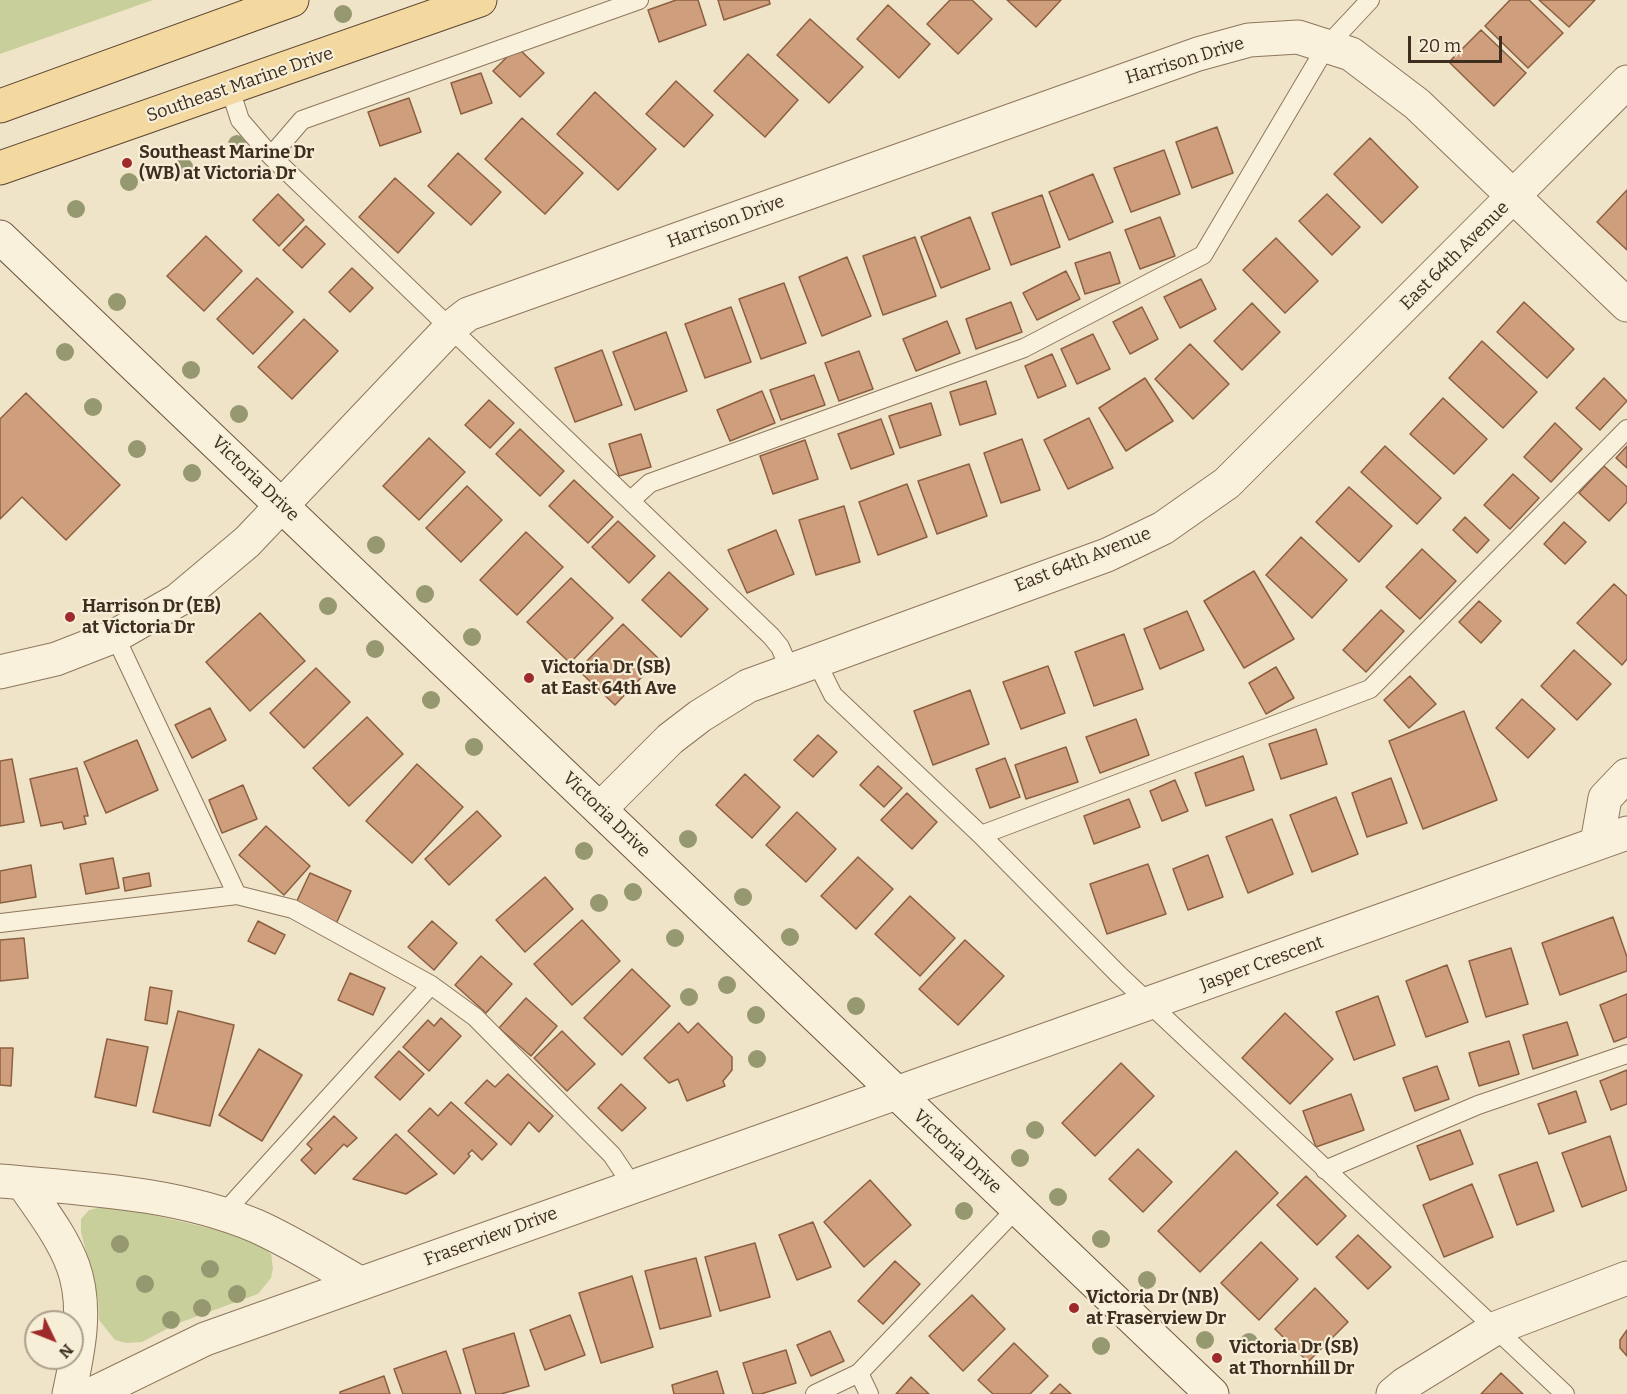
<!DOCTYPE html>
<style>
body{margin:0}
#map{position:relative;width:1627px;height:1394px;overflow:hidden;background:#f0e4c8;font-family:Bitter,serif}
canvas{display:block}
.north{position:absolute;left:24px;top:1310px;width:60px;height:60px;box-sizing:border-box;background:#f7eed8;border:2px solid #ada18e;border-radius:50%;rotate:133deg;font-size:16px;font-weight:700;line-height:24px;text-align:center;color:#3d2e20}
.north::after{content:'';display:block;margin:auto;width:21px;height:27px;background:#9e2a2b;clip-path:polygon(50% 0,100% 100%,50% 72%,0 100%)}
.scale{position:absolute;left:1408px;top:36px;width:94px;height:27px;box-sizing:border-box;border:3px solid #3d2e20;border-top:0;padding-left:8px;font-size:18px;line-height:21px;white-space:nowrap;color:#3d2e20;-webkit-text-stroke:4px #f7eed8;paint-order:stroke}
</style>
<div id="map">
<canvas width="1627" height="1394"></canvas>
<div class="north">N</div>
<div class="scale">20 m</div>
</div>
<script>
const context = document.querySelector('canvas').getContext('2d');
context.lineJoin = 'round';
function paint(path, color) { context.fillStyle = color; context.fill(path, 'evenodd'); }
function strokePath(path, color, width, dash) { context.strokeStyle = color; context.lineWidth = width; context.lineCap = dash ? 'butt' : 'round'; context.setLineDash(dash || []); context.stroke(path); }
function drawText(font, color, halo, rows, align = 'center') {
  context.font = font + ' Bitter,serif'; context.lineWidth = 4.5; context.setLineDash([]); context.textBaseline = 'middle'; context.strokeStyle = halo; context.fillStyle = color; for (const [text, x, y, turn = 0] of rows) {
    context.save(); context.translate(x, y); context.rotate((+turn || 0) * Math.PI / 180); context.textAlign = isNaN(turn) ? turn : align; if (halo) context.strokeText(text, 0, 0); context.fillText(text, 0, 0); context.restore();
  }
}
const green = new Path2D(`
 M0,0H153L0,54Z
 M111,1205L251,1238L271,1254L273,1268L271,1278L258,1294L176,1324L142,1342L126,1343L115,1340L99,1320L98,1299L81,1232V1219L89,1210Z`);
const building = new Path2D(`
 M676,0H698L706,25L659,42L648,10Z
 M718,0H769L770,4L724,20Z
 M950,0H972L992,19L958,54L927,24Z
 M1007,0H1061L1036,27Z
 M1510,0H1529L1563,33L1528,68L1485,26Z
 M1539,0H1595L1569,27Z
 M888,5L930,44L899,78L857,39Z
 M810,19L863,67L829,103L777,55Z
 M1481,30L1526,73L1494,106L1449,62Z
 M517,47L544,73L520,97L493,71Z
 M748,54L798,100L765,137L714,91Z
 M481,73L492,103L461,114L451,83Z
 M676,81L713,115L684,147L646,114Z
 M595,92L656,149L618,190L557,134Z
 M409,98L421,132L380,146L368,112Z
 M522,118L583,173L545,214L485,159Z
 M1217,127L1233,173L1192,188L1176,142Z
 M1370,138L1418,187L1382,223L1334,174Z
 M1164,150L1180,194L1131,212L1114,168Z
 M458,153L501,192L471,225L428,186Z
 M1093,174L1113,222L1069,240L1049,192Z
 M395,178L434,213L398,253L359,217Z
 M1627,190V250L1597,222Z
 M278,194L304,220L279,246L253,220Z
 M1327,194L1360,227L1332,255L1299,221Z
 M1042,195L1060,247L1011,265L992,213Z
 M970,217L990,269L941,288L921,237Z
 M1160,217L1175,256L1140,269L1125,230Z
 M306,226L325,244L302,268L283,250Z
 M206,236L242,271L204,311L167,276Z
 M915,237L936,296L883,315L863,256Z
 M1276,238L1318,281L1285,313L1243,270Z
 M1110,252L1120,283L1085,294L1075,263Z
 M847,257L871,316L822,336L799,277Z
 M352,268L373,288L350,312L329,292Z
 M1066,271L1080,299L1037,320L1023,293Z
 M257,278L293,312L253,354L217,319Z
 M1201,279L1216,309L1180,328L1164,297Z
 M784,283L806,343L761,359L739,299Z
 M1011,302L1022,332L976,349L966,319Z
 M1524,302L1574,349L1547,378L1497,332Z
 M1252,303L1280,332L1242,370L1214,341Z
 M731,307L751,362L705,378L685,324Z
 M1142,307L1158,339L1130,354L1113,322Z
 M304,319L338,351L292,399L258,367Z
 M947,321L960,353L916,371L903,339Z
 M666,332L687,391L635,410L613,352Z
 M1093,334L1110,369L1077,384L1061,349Z
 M1482,341L1537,392L1503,428L1449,378Z
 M1190,344L1229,384L1193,419L1155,379Z
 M602,350L622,405L575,422L555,368Z
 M859,351L873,389L839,401L825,363Z
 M1052,354L1066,386L1038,398L1025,366Z
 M814,375L825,405L781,420L770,390Z
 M1145,378L1173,421L1126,451L1099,408Z
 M1604,378L1627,401L1600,430L1576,408Z
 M986,381L996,414L960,425L950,392Z
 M762,391L775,423L730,441L717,410Z
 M26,393L120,485L66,540L22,497L0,519V419Z
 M1443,398L1487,439L1454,474L1410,434Z
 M489,400L514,423L490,448L465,425Z
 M931,403L941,435L900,448L889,416Z
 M1089,418L1113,468L1068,489L1044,440Z
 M881,419L894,454L851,469L838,434Z
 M1555,423L1582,449L1551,482L1524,457Z
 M520,429L564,471L540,496L496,454Z
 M641,434L651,467L619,476L609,444Z
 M429,438L465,472L419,520L383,486Z
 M1022,439L1040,490L1001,503L984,453Z
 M805,440L818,479L773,494L760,456Z
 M1385,446L1441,498L1417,524L1361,472Z
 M1627,446V468L1616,458Z
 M969,464L987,516L937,534L918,481Z
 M1604,466L1627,487V502L1609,521L1579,493Z
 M1513,474L1539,498L1510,529L1484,505Z
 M574,480L613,517L588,543L549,506Z
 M907,484L927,537L878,555L859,502Z
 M467,486L502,520L461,562L426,528Z
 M1349,487L1392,526L1359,562L1316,522Z
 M844,506L860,562L816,575L799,520Z
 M1465,517L1489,540L1477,553L1453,530Z
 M618,521L655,556L629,583L592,547Z
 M1564,522L1586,542L1565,564L1544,544Z
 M776,530L794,574L747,593L728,550Z
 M526,532L563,567L517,615L480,580Z
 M1301,537L1347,580L1312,618L1266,575Z
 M1422,549L1456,581L1420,619L1386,587Z
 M1254,571L1294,639L1244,668L1204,601Z
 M669,572L708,609L681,637L642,600Z
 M571,578L613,618L570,663L527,622Z
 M1614,584L1627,596V659L1622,665L1577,623Z
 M1479,601L1501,621L1481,643L1459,622Z
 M1381,610L1404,631L1366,672L1343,650Z
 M1187,611L1204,650L1160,669L1144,629Z
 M260,613L305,661L250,711L206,662Z
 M623,624L659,659L615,705L578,670Z
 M1124,634L1143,689L1094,706L1075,652Z
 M1574,650L1611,684L1577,720L1541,686Z
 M1048,666L1065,713L1021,729L1003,682Z
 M1276,667L1294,698L1266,714L1249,683Z
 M316,668L350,702L304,748L270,713Z
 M1410,676L1436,704L1409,728L1384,700Z
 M970,690L989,744L933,765L914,711Z
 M1522,699L1555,729L1528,758L1496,728Z
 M210,708L226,740L192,758L175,725Z
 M1464,711L1497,800L1423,829L1389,741Z
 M367,717L403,754L349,806L313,768Z
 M1136,719L1149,755L1100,773L1086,737Z
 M1316,729L1327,764L1281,779L1269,744Z
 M818,735L837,752L813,777L794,760Z
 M137,740L158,790L106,813L84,762Z
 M1066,747L1078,782L1026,799L1015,765Z
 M1243,756L1254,790L1206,806L1195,773Z
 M1005,758L1020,797L990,808L976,769Z
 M12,759L24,822L0,826V761Z
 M417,764L463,807L412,863L366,821Z
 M878,766L902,788L884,807L860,785Z
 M77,768L88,816H84L86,824L64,829L62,822L41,826L30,779Z
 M745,774L780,807L752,838L716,805Z
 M1391,778L1407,823L1367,837L1352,793Z
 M1175,780L1188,811L1162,821L1150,791Z
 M243,785L257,819L222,833L209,800Z
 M907,793L937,822L912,849L881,820Z
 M1336,797L1358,854L1312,872L1290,815Z
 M1129,799L1140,827L1094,844L1084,816Z
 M477,811L501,836L449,885L425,859Z
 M797,812L836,849L806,882L766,845Z
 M1272,819L1293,874L1248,893L1226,837Z
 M266,826L310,866L284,895L239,855Z
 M1208,855L1223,897L1188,910L1173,869Z
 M858,857L893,889L856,929L821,896Z
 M113,858L119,888L86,894L80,864Z
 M1148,864L1166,914L1107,934L1090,884Z
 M31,865L36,897L0,903V871Z
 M149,873L151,886L125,891L123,878Z
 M310,873L351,891L336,924L295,905Z
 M545,877L573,909L525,952L496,920Z
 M910,896L955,938L920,976L875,934Z
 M1613,917L1627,957V971L1560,995L1542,943Z
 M582,920L620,961L572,1005L534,964Z
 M258,921L285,935L275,954L248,941Z
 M432,921L457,943L434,970L408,947Z
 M24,938L28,978L0,981V940Z
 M965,940L1004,976L958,1025L919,989Z
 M1511,948L1528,1004L1486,1017L1469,961Z
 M481,956L512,984L486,1013L455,985Z
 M1447,965L1468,1022L1426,1037L1406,981Z
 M632,969L670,1006L622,1055L584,1018Z
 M350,973L385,988L373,1015L338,1000Z
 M150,987L172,991L167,1024L145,1020Z
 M1627,994V1037L1614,1042L1600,1005Z
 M1378,996L1395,1045L1354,1060L1336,1012Z
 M526,998L557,1026L531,1056L499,1028Z
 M178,1011L234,1025L210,1126L153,1112Z
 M1285,1013L1333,1059L1290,1104L1242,1058Z
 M441,1018L461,1036L429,1071L403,1047L428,1020L434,1026Z
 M1567,1022L1578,1055L1533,1069L1523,1035Z
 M679,1023L688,1033L698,1023L732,1057V1070L723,1081L725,1086L687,1101L678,1079L669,1083L644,1058Z
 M562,1031L595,1064L567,1091L534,1058Z
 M107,1039L148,1047L136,1106L95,1097Z
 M1509,1041L1519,1074L1479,1086L1469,1053Z
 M0,1048H13L11,1086L0,1085Z
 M259,1049L302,1075L262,1141L219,1115Z
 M399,1051L424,1074L400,1100L375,1077Z
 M1121,1063L1154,1096L1095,1156L1062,1123Z
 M1437,1066L1449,1099L1415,1111L1403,1078Z
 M1627,1070V1104L1611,1110L1600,1081Z
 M508,1074L553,1116L539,1132L529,1122L511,1145L465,1103L487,1080L495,1087Z
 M621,1084L646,1108L622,1131L598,1108Z
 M1576,1091L1586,1122L1549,1134L1538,1104Z
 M1351,1094L1364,1130L1316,1147L1303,1111Z
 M451,1102L497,1144L482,1160L472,1150L468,1154L470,1156L454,1174L408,1131L430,1108L438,1116Z
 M334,1116L357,1138L347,1147L344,1144L315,1174L301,1160L312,1149L307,1144Z
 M1460,1130L1473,1164L1430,1180L1417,1146Z
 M396,1134L437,1174L406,1194L353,1179Z
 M1610,1136L1627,1190L1582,1207L1562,1153Z
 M1138,1149L1172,1182L1143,1212L1109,1179Z
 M1236,1151L1278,1193L1200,1272L1158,1231Z
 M1537,1162L1554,1211L1517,1225L1499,1175Z
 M1306,1176L1346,1216L1317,1245L1277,1205Z
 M870,1180L911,1225L864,1267L824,1222Z
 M1472,1184L1493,1237L1444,1257L1423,1205Z
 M813,1222L831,1267L797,1280L779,1235Z
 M1358,1235L1391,1267L1368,1289L1336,1257Z
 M1261,1242L1298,1279L1259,1320L1221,1283Z
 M755,1243L770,1297L720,1311L705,1257Z
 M696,1258L711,1316L660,1329L645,1271Z
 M895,1261L920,1284L883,1324L858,1301Z
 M632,1276L653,1347L601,1363L579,1293Z
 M1315,1288L1348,1322L1308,1362L1275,1329Z
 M972,1295L1005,1329L963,1371L929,1336Z
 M570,1315L585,1355L545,1370L530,1330Z
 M1627,1330V1356L1620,1348V1340Z
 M830,1331L844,1361L811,1376L797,1345Z
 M514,1333L529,1386L501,1394H476L463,1349Z
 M1014,1343L1048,1376L1030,1394H993L978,1380Z
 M786,1350L796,1383L761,1394H753L743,1363Z
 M446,1351L461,1394H403L394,1369Z
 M717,1371L724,1394H674L672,1385Z
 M1501,1373L1523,1394H1481Z
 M384,1376L390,1394H340V1392Z
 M911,1377L929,1394H896Z
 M1060,1384L1071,1394H1050Z`);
const lane = new Path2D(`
 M230,89L240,120L271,156L771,636L780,647L790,670
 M271,156L302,120L639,0
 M631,500L650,483L1024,348L1203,255L1326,47L1370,0
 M115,636L237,895
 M816,661L833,695L981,835L1119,975L1565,1394
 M981,835L1370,689L1627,429
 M0,923L237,895L293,909L431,985L475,1017L612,1155L632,1185
 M1325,1170L1478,1105L1627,1054
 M223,1214L431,985
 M859,1373L869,1394
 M815,1394L859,1373L1017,1208`);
const street = new Path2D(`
 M0,672L56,659L115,636L178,600L247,542L450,328L468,314L1198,54L1249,40L1298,37L1351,54L1417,104L1627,305
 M600,809L670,739L700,716L748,686L1107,555L1163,528L1227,483L1627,82
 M1597,843L1605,798L1627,775
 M0,1181C86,1189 175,1192 256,1226C292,1242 326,1264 360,1283
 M23,1183C41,1210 62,1236 73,1266C88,1307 78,1353 69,1394
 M92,1394L205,1339L1627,833
 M1393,1394L1405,1384L1496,1328L1627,1278`);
const secondary = new Path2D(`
 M0,237L1212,1394`);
const primary = new Path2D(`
 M0,106L292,0
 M0,168L480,0`);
const trees = [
 [343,14],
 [237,144],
 [184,167],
 [129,182],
 [76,209],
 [117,302],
 [65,352],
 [191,370],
 [93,407],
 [239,414],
 [137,449],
 [192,473],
 [376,545],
 [425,594],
 [328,606],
 [472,637],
 [375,649],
 [431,700],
 [474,747],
 [688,839],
 [584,851],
 [633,892],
 [743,897],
 [599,903],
 [790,937],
 [675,938],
 [727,985],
 [689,997],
 [856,1006],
 [756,1015],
 [757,1059],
 [1035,1130],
 [1020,1158],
 [1058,1197],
 [964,1211],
 [1101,1239],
 [120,1244],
 [210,1269],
 [1147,1280],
 [145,1284],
 [237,1294],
 [202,1308],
 [171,1320],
 [1205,1340],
 [1249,1342],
 [1101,1346]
];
const markers = [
 [127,163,6,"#9e2a2b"],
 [70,617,6,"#9e2a2b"],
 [529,678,6,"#9e2a2b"],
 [1074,1308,6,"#9e2a2b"],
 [1217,1358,6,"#9e2a2b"]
];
const streetNames = [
 ["Harrison Drive",1185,61,-17],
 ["Southeast Marine Drive",240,85,-19],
 ["Harrison Drive",726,222,-20],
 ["East 64th Avenue",1455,256,-45],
 ["Victoria Drive",255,479,44],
 ["East 64th Avenue",1083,560,-22],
 ["Victoria Drive",606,815,44],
 ["Jasper Crescent",1262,964,-20],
 ["Victoria Drive",957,1152,43],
 ["Fraserview Drive",491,1237,-20]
];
const poiNames = [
 ["Southeast Marine Dr",139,153],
 ["(WB) at Victoria Dr",139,174],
 ["Harrison Dr (EB)",82,607],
 ["at Victoria Dr",82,628],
 ["Victoria Dr (SB)",541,668],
 ["at East 64th Ave",541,689],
 ["Victoria Dr (NB)",1086,1298],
 ["at Fraserview Dr",1086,1319],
 ["Victoria Dr (SB)",1229,1348],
 ["at Thornhill Dr",1229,1369]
];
paint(green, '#c9cf9b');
paint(building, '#cf9f7d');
strokePath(building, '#8d5f41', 1.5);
strokePath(lane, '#8d765c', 20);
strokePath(street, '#8d765c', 35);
strokePath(secondary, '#6f573f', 35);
strokePath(primary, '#5b4430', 35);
strokePath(lane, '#faf1dc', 18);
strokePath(street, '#faf1dc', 33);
strokePath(secondary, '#faf1dc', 33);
strokePath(primary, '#f3d9a0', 33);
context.fillStyle = '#96986f';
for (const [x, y] of trees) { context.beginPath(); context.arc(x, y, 9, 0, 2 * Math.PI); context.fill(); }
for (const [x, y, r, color] of markers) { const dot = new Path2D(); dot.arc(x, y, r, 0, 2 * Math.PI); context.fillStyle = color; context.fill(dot); strokePath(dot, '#f7eed8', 2); }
drawText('18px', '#3d2e20', '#f7eed8', streetNames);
drawText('bold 18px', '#3d2e20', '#f7eed8', poiNames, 'left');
</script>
